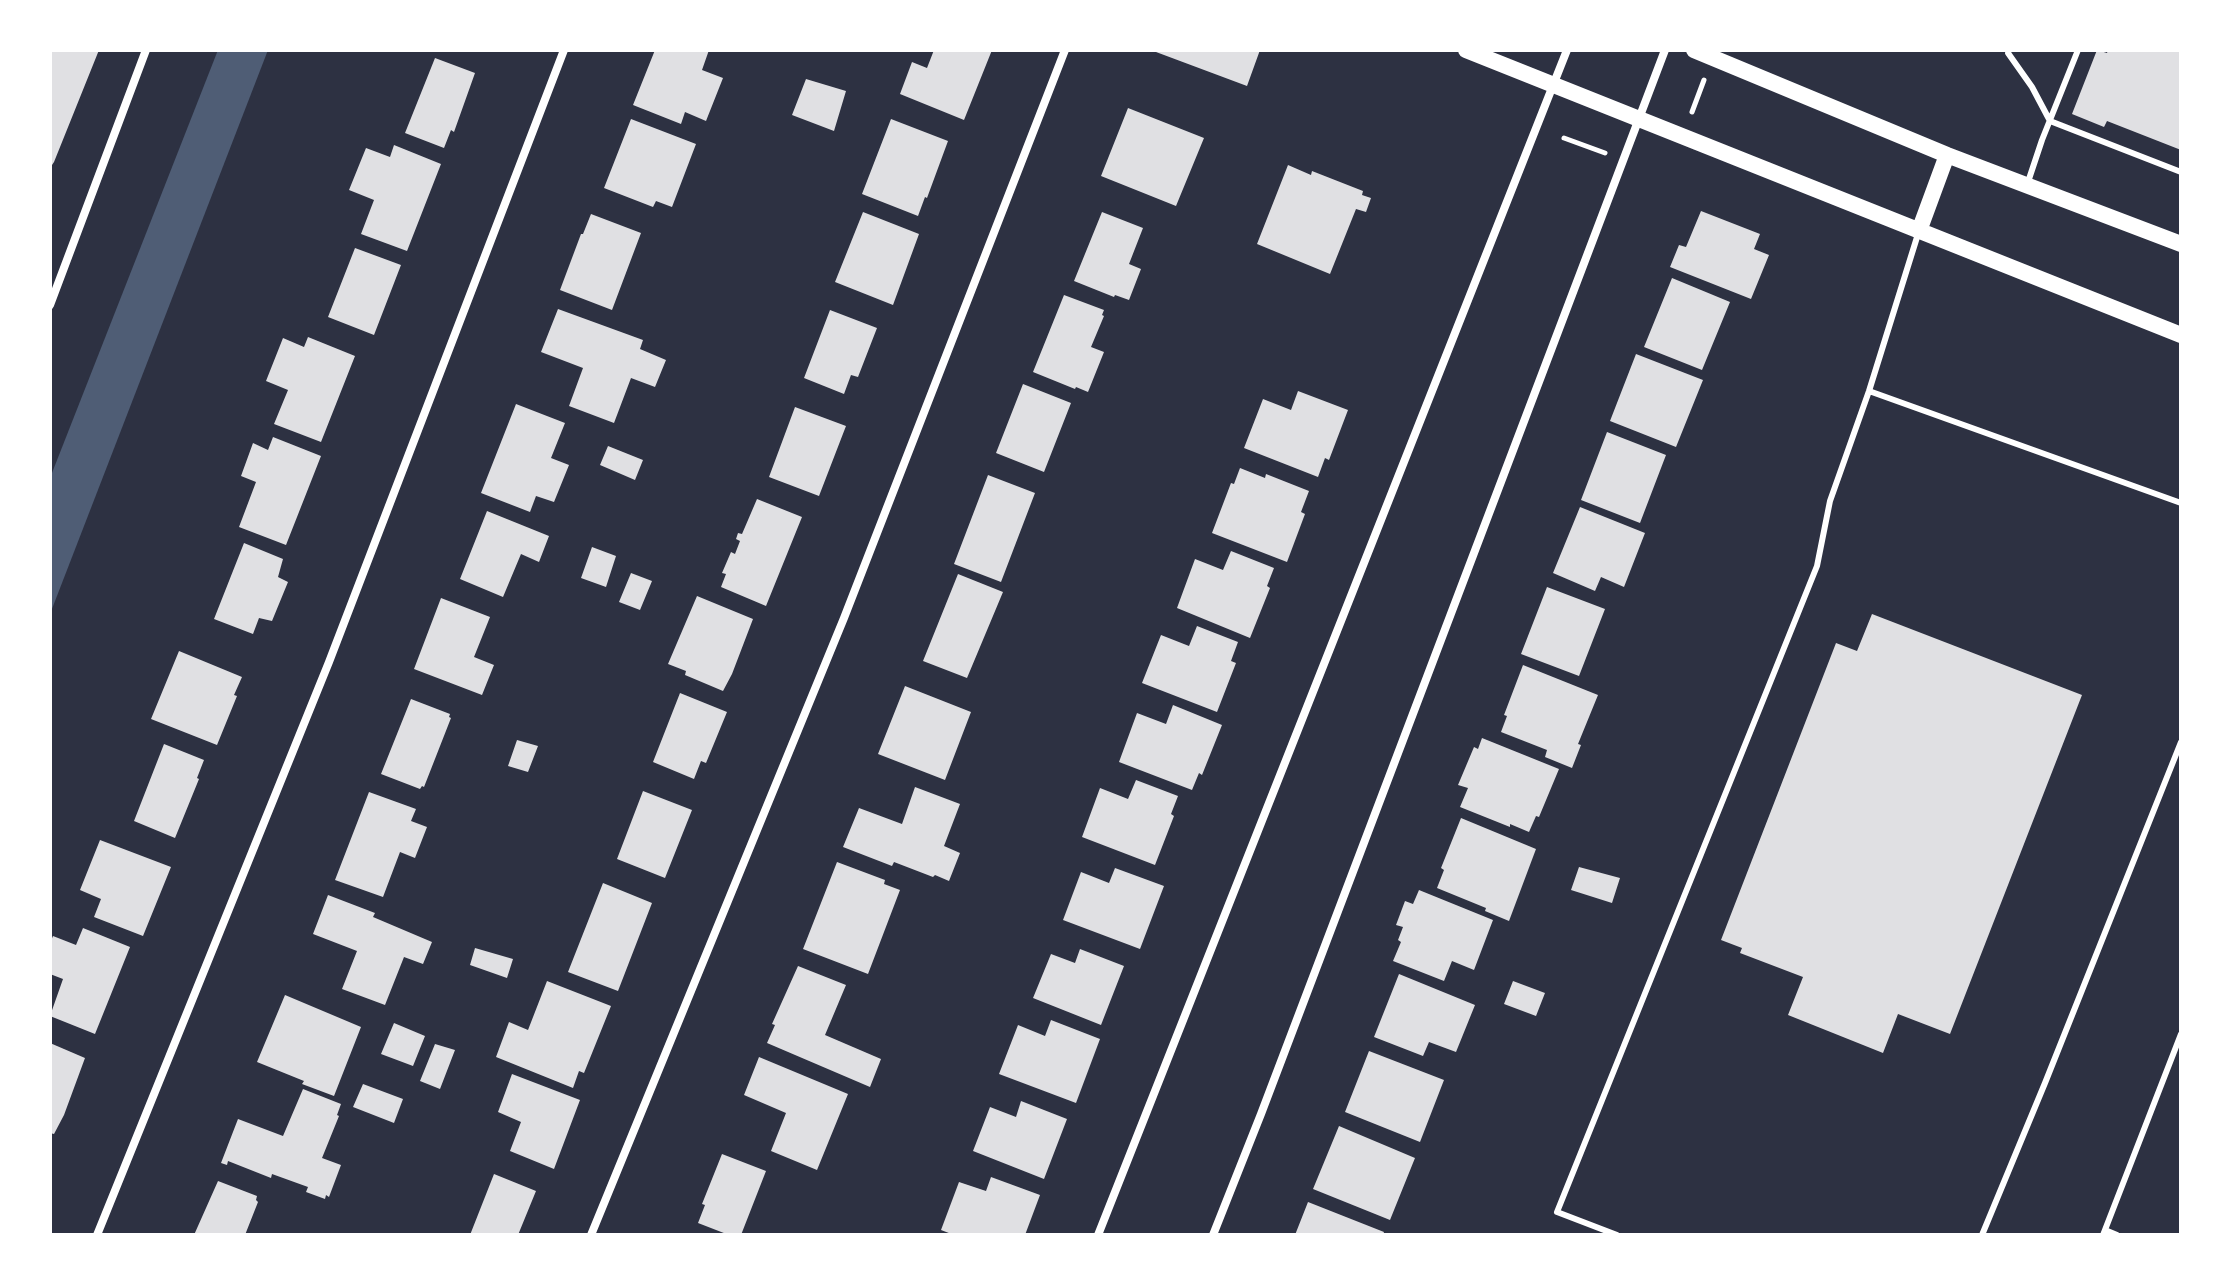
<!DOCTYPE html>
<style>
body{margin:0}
#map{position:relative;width:2231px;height:1285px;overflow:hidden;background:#2d3142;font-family:"Roboto Serif",serif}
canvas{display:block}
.frame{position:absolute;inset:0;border:52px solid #fff;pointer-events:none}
</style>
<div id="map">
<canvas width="2231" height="1285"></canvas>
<div class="frame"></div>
</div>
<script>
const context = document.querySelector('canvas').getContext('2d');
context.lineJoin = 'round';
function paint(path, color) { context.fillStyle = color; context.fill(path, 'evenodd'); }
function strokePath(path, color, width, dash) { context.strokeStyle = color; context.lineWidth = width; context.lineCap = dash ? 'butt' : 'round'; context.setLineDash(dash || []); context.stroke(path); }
const water = new Path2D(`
 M218,50H268L50,614V478Z`);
const building = new Path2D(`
 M50,50H99L54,162L50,168Z
 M655,50H709L702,70L723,78L706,121L685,112L681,124L633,105Z
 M934,50H992L964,120L900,94L912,62L927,68Z
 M1157,50H1260L1247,86L1156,52Z
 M2097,50L2107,53L2108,50H2181V150L2107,121L2104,127L2072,114Z
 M435,58L475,73L454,132L451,130L444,148L405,133Z
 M806,79L846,91L834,131L792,115Z
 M1128,108L1204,138L1176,206L1101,176Z
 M631,119L696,144L672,207L656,201L653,207L604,188Z
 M891,119L948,141L927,198L925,197L918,216L862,194Z
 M394,145L441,164L407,251L361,234L374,200L349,190L366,148L390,157Z
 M1288,165L1311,175L1312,171L1363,191L1362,195L1371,198L1366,212L1356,209L1330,274L1257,244Z
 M1701,211L1760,234L1754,249L1769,255L1751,299L1670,267L1679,245L1686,247Z
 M863,212L919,234L893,305L835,282Z
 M1102,212L1143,228L1129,264L1141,269L1129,300L1115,295L1114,297L1074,281Z
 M591,214L641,233L612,310L560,290L581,234H583Z
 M355,248L401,265L374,335L328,317Z
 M1672,278L1730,302L1702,370L1644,347Z
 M1064,295L1104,310L1102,315L1104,316L1091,347L1104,352L1088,392L1076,387L1075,389L1033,372Z
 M558,309L643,340L640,349L666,360L655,387L631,378L614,423L569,406L583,368L541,352Z
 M830,310L877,328L858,377L851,375L844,394L804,378Z
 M308,337L355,356L321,442L274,424L288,390L266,381L283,338L304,347Z
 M1636,354L1703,380L1676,447L1610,421Z
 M1023,384L1071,403L1044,472L996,453Z
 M1298,391L1348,410L1329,460L1325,458L1318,477L1244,448L1263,399L1291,410Z
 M516,404L565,423L551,458L569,465L554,502L536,496L530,512L481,493Z
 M795,407L846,426L819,496L769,477Z
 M1607,432L1666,455L1640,523L1581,500Z
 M273,437L321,456L286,545L239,527L256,482L241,476L253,443L268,450Z
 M608,446L643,460L635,480L600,465Z
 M1240,468L1265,478L1266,474L1309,491L1301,512L1305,514L1287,562L1212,533L1231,483L1234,484Z
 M988,475L1035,493L1001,582L954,564Z
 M757,499L802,517L766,606L721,587L726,574L722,573L731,552L735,554L740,541L736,539L738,533L742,534Z
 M1580,507L1645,533L1624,587L1601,577L1595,591L1553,573Z
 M487,511L549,536L539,562L521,554L503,597L460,579Z
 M244,543L283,559L278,577L288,582L272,621L259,618L253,634L214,619Z
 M592,547L616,556L606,587L581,578Z
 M1231,551L1274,568L1267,586L1270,588L1250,638L1177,608L1195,559L1223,570Z
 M631,573L652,581L640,610L619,602Z
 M958,574L1003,592L967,678L923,661Z
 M1547,587L1605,609L1579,676L1521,654Z
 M697,596L753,619L732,674L723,691L685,675L686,671L668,664Z
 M441,598L490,617L474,657L494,665L482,695L414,669Z
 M1872,614L2082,695L1950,1034L1898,1014L1883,1053L1788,1015L1803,977L1740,953L1742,948L1721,940L1836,643L1857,651Z
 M1197,626L1238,642L1231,661L1236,663L1217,712L1142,683L1161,635L1189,646Z
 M179,651L242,677L234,695L237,696L217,745L151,719Z
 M1523,665L1598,695L1578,744L1581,745L1572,768L1545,757L1547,750L1501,732L1507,716L1504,715Z
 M905,686L971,712L945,780L878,754Z
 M680,693L727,712L706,763L701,761L694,779L653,762Z
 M411,699L450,714L449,717L451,718L424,787L422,786L420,789L381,774Z
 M1173,705L1222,725L1202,775L1199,773L1192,790L1119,762L1137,713L1166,724Z
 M1482,738L1559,769L1539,817L1536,816L1529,832L1510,824V827L1460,807L1468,788L1458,785L1474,747L1478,749Z
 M517,740L538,746L528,772L508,766Z
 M164,744L204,760L197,778L199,779L175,838L134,821Z
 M1136,780L1178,796L1171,814L1174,816L1155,865L1082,837L1100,788L1128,799Z
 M915,787L960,804L944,846L960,853L949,881L935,875L933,877L894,862L892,866L843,847L859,808L902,824Z
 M643,791L692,810L665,878L617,859Z
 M369,792L416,809L411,821L427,827L415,858L400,852L383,897L335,880Z
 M1461,818L1536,849L1509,921L1485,911L1486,908L1437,888L1444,870L1441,868Z
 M100,840L171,867L143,936L94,917L101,899L80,890Z
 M837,862L885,880L884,884L900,890L868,974L803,949Z
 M1579,867L1620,878L1612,903L1571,890Z
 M1115,868L1164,886L1140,949L1063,920L1081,872L1109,883Z
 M603,883L652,903L618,991L568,972Z
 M1419,890L1493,920L1474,970L1452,961L1444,981L1393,961L1401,942L1398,940L1403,927L1396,925L1405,901L1413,904Z
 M328,895L375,913L373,917L432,942L423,964L404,957L385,1005L342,989L357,951L313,934Z
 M83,928L130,947L95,1034L50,1016L63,979L50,974V943L53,936L76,945Z
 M475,948L513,959L507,978L470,965Z
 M1080,949L1124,966L1101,1025L1033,998L1051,954L1075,963Z
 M798,966L846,985L825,1035L881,1059L870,1087L767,1043L775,1025L772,1024Z
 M1399,974L1475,1005L1456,1052L1429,1042L1423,1056L1374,1037Z
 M547,981L611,1006L584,1073L579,1071L573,1088L496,1057L509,1022L528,1030Z
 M1513,981L1545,993L1536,1016L1504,1004Z
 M285,995L361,1027L334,1096L302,1084L304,1081L257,1062Z
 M1051,1020L1100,1039L1076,1103L999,1074L1018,1025L1045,1036Z
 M394,1023L425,1036L413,1066L381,1054Z
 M50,1043L85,1058L64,1115L54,1134L50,1133Z
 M435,1044L455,1050L440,1089L420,1081Z
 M1369,1051L1444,1080L1420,1142L1345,1112Z
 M759,1057L848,1094L817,1170L771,1151L786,1113L744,1095Z
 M512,1074L580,1100L554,1169L510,1151L521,1122L498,1112Z
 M363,1084L403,1099L394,1123L353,1107Z
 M303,1089L341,1104L337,1115L339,1116L322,1158L341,1165L329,1197L326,1195L325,1199L306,1192L308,1187L272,1174L271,1178L228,1161L227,1165L221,1163L238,1119L283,1136Z
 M1021,1101L1067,1119L1044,1179L973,1151L990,1107L1016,1117Z
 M1339,1126L1415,1158L1390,1220L1313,1189Z
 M722,1154L766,1171L741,1235H729L698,1223L705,1205L702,1204Z
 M494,1174L536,1191L518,1235H470Z
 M991,1177L1040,1195L1025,1235H954L941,1230L959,1182L986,1191Z
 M218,1181L257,1196L256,1200L258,1202L245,1235H194Z
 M1308,1202L1384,1232L1383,1235H1295Z`);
const path = new Path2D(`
 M1692,112L1704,80
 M1564,138L1605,153`);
const service = new Path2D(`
 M2009,50L2008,53L2032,87L2050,121L2181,172
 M2027,185L2042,140L2078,50
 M1869,391L2181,503
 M2105,1230L2117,1235
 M1617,1235L1557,1212L1817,566L1830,501L1869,391L1918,234
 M1982,1235L2045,1083L2181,742
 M2103,1235L2181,1034`);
const minor = new Path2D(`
 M50,305L146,50
 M97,1235L329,662L564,50
 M591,1235L844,618L1065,50
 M1098,1235L1567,50
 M1213,1235L1261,1114L1665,50`);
const secondary = new Path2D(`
 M1466,50L2181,335
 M1694,50L1947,155L2181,244
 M1919,231L1947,155`);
paint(water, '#4f5d75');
paint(building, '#e0e0e3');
strokePath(path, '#fff', 5);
strokePath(service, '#fff', 6);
strokePath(minor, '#fff', 8);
strokePath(secondary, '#fff', 16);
</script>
